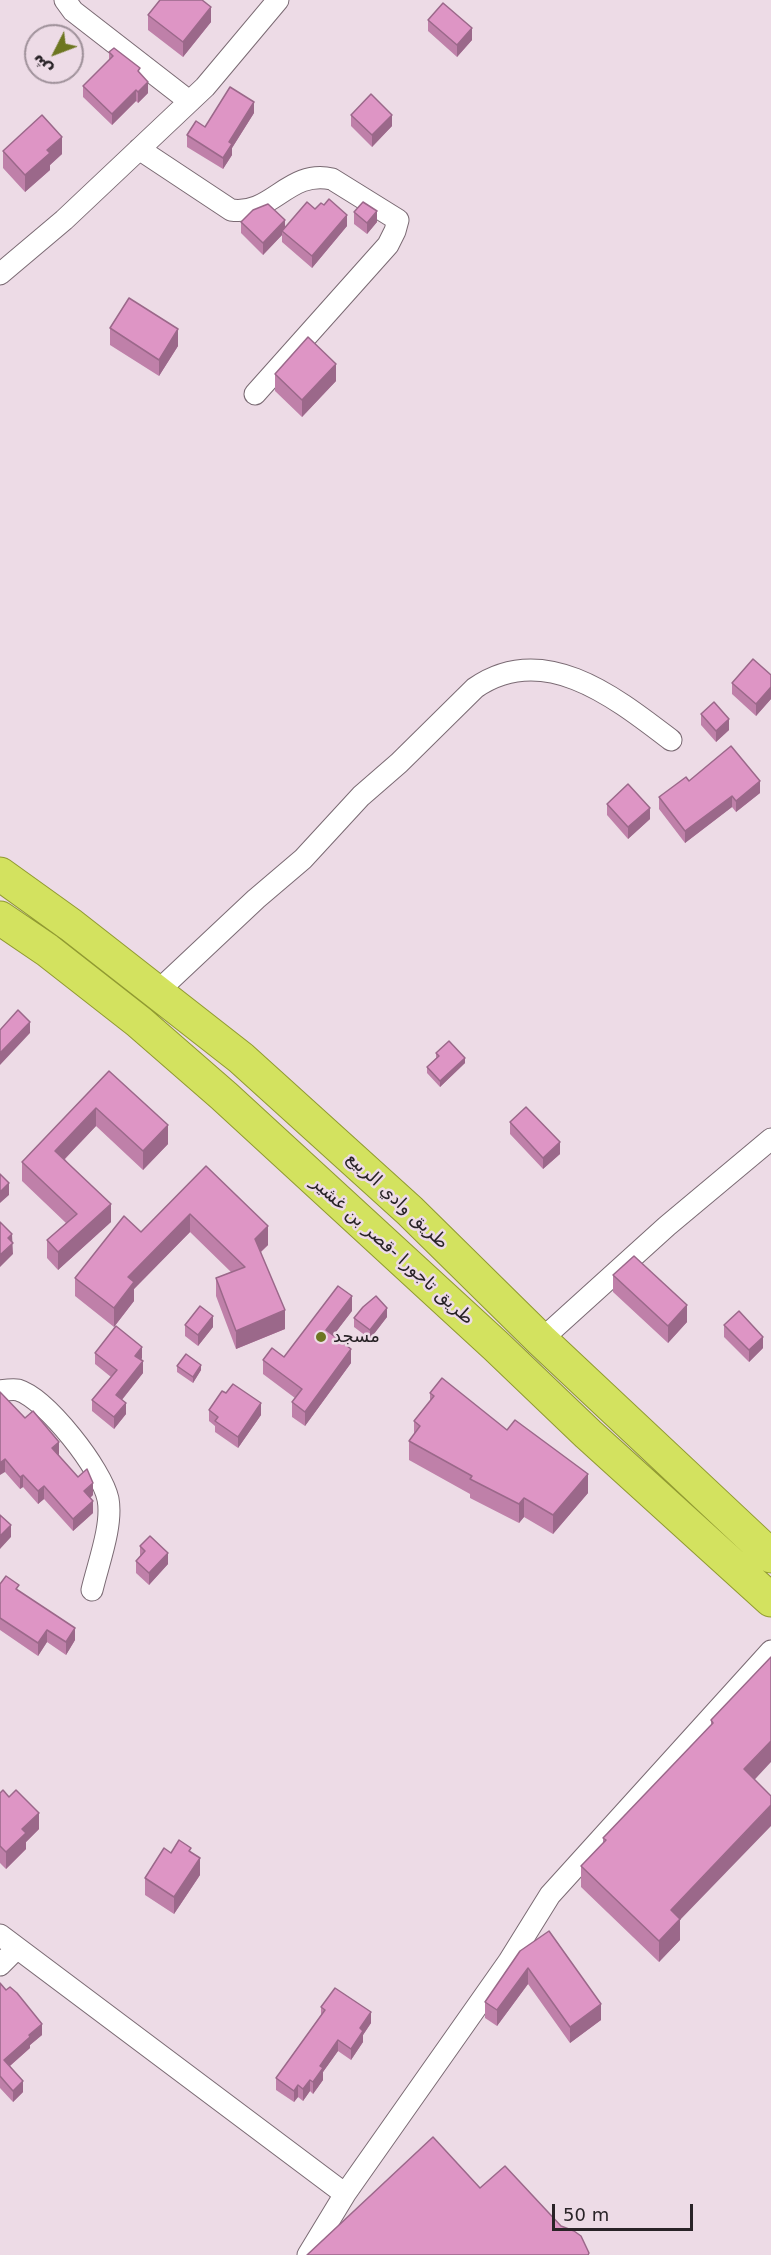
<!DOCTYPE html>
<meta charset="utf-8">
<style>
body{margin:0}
#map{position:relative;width:771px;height:2255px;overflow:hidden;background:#eddbe6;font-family:"DejaVu Sans","Noto Sans Arabic",sans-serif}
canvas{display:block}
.north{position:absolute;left:24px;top:24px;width:60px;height:60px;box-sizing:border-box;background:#eddbe6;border:2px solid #9f919a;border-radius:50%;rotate:228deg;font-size:16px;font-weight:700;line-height:24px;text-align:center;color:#292327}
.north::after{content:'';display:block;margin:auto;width:21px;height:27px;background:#6d7621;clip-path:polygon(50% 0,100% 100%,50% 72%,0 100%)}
.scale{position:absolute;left:552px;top:2204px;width:141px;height:27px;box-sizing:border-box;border:3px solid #292327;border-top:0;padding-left:8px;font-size:18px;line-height:21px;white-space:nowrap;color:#292327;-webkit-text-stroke:4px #eddbe6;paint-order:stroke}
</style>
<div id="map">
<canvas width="771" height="2255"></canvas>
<div class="north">ش</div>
<div class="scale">50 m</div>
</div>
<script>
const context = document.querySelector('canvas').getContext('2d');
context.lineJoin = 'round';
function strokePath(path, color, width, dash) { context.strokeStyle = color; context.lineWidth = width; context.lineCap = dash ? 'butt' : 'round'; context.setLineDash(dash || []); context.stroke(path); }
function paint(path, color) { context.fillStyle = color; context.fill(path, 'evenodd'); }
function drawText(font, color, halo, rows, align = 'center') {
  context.font = font + ' "DejaVu Sans","Noto Sans Arabic",sans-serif'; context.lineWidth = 5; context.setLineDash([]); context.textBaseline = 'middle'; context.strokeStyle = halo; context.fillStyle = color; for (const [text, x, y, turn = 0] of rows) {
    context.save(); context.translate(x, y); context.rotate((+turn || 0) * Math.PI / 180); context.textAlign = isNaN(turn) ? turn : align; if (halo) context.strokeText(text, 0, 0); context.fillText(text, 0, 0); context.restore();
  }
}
const minor = new Path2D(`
 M65,0L73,11L189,101
 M139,149L231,210C272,216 288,169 332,179L398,220L395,231L388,245L255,394
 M0,274L64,220L205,87L278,0
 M157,992L256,899L303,859L361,796L399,763L475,688C544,640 616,698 671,740
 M541,1340L667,1226L771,1139
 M0,1391C6,1390 13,1389 18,1390C47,1399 102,1470 108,1499C113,1525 98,1564 92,1590
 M0,1935L345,2194
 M0,1965L17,1948
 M308,2255L345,2194L509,1961L550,1895L771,1651`);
const trunk = new Path2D(`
 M0,874L71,925L241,1058L410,1211L541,1340L771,1556
 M0,918L47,950L139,1022L224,1096L496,1346L588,1434L771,1600`);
const wall = new Path2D(`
 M148,15L211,22L183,57L148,30Z
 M428,20L472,40L457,57L428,31Z
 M109,52L140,74L148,93L138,103L136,101L112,125L83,97V86L109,60Z
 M254,113L232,148V155L223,169L187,147V135L205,127Z
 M351,115L392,126L372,147L351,126Z
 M3,151L62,154L50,165V170L25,192L3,168Z
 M324,205L347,226L312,268L282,242V235L263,255L241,233V222L285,227L315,209Z
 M354,212L377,222L367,234L354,224Z
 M110,328L178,346L159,376L110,345Z
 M275,374L336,381L302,417L275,391Z
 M771,675V699L756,716L732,694V683Z
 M701,714L729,730L716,742L701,725Z
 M689,781L760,793L736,812L732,807L685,843L659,809V797Z
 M607,804L650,819L628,839L607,815Z
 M436,1053L465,1063L440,1087L427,1073V1067L436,1058Z
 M109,1071L168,1144L143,1170L96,1126L65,1159L111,1222L58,1270L47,1258V1240L66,1223L22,1181V1162Z
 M510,1122L560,1154L543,1169L510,1134Z
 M206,1166L268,1245L261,1252L285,1329L236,1349L216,1296V1278L231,1272L190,1232L134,1289V1301L114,1327L75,1296V1278L141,1232Z
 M613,1275L687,1322L668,1343L613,1292Z
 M352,1311L333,1335L351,1363L305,1426L292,1417V1402L295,1398L263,1374V1360L284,1357Z
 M387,1317L370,1339L354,1327V1318Z
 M185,1325L213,1327L198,1346L185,1336Z
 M724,1325L763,1348L749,1362L724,1337Z
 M95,1353L142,1358L141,1360L143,1373L122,1400L126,1414L114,1429L92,1411V1400L111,1377L95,1364Z
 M177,1366L201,1370L193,1383L177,1372Z
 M0,1392L59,1455H58L93,1495L90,1498L93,1513L73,1531L44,1499L38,1504L23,1487L20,1489L5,1472Z
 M430,1393L507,1430L588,1493L553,1534L524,1517L519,1523L470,1498V1494L409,1460V1441L414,1435V1421L430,1401Z
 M209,1410L261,1415L238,1448L215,1432V1426L209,1421Z
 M140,1546L168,1564L149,1585L136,1573V1561L140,1557Z
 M0,1584L19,1591L75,1640L66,1655L47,1642L38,1656L0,1630Z
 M771,1657L754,1780L680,1920V1940L659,1962L581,1887V1866L603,1843V1838L711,1726V1720Z
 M0,1793L39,1829L26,1842V1849L6,1869L0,1863Z
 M171,1853H191L200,1875L174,1914L145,1895V1878Z
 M520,1951L601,2020L570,2043L528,1984L497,2026L485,2018V2002Z
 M0,1983L42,2035L30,2045V2048L10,2066L23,2092L13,2102L0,2088Z
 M321,2007L371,2023L363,2035V2042L351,2060L338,2051L323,2072V2080L313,2094L310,2091L303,2101L298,2097L294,2102L276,2090V2078L321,2015Z`);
const shadedWall = new Path2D(`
 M211,7V22L183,57V42Z
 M472,28V40L457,57V45Z
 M148,82V93L138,103V92Z
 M136,90V101L112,125V114Z
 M254,102V113L232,148V155L223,169V158L229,142Z
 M392,115V126L372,147V135Z
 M62,137V154L50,165V170L25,192V175L47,150Z
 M377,211V222L367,234V223Z
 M347,215V226L312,268V256Z
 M285,220V232L282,231V235L263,255V243Z
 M178,329V346L159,376V360Z
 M336,364V381L302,417V400Z
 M771,687V699L756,716V704Z
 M729,719V730L716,742V731Z
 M760,781V793L736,812V801Z
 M732,796V807L685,843V831Z
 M650,808V819L628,839V827Z
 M30,1022V1033L0,1065V1053Z
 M465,1058V1063L440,1087V1081Z
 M96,1108V1126L55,1169V1151Z
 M168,1125V1144L143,1170V1151Z
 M560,1142V1154L543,1169V1158Z
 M9,1183V1195L0,1203V1192Z
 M111,1204V1222L58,1270V1252Z
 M190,1214V1232L134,1289V1301L114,1327V1308L128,1277Z
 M268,1226V1245L255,1257V1239Z
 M12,1234L13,1254L0,1267V1255L8,1238Z
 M352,1296V1311L326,1345V1330Z
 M687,1305V1322L668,1343V1326Z
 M387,1308V1317L370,1339V1330Z
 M285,1310V1329L236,1349V1331Z
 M213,1316V1327L198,1346V1335Z
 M763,1337V1348L749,1362V1350Z
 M142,1347V1358L135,1367V1356Z
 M351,1349V1363L305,1426V1412Z
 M143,1361V1373L116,1407V1395Z
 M201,1365V1370L193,1383V1377Z
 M126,1403V1414L114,1429V1417Z
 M261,1403V1415L238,1448V1437Z
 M59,1442V1455L52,1461V1448Z
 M5,1459V1472L0,1475V1463Z
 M588,1474V1493L553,1534V1515Z
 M23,1475V1487L20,1489V1477Z
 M93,1483V1495L84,1503V1491Z
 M44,1486V1499L38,1504V1491Z
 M524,1498V1517L519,1523V1504Z
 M93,1501V1513L73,1531V1519Z
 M11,1525V1537L0,1549V1536Z
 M168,1553V1564L149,1585V1573Z
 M75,1628V1640L66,1655V1642Z
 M47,1630V1642L38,1656V1643Z
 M771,1741V1762L744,1791V1769Z
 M771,1805V1826L680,1920V1940L659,1962V1941L671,1910Z
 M39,1813V1829L26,1842V1849L6,1869V1852L22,1829Z
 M200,1858V1875L174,1914V1897Z
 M528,1968V1984L497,2026V2010Z
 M601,2004V2020L570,2043V2027Z
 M371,2012V2023L363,2035V2042L351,2060V2049L360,2028Z
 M42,2024V2035L30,2045V2048L4,2071V2060L29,2035Z
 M338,2040V2051L323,2072V2080L313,2094V2082L320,2066Z
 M310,2080V2091L303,2101V2089Z
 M23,2081V2092L13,2102V2091Z
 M298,2085V2097L294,2102V2091Z`);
const building = new Path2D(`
 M160,0H202L211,7L183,42L148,15Z
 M443,3L472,28L457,45L428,20Z
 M114,48L140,68L138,71L148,82L138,92L136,90L112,114L83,86L113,56L109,52Z
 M230,87L254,102L229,142L232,144L223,158L187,135L196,121L205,127Z
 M371,94L392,115L372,135L351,115Z
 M42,115L62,137L47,150L50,153L25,175L3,151Z
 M329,199L347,215L312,256L282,231L307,202L315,209L321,203L324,205Z
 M363,202L377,211L367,223L354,212Z
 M268,204L285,220L263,243L241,222L253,210Z
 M129,298L178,329L159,360L110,328Z
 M308,337L336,364L302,400L275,374Z
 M753,659L771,675V687L756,704L732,683Z
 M714,702L729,719L716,731L701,714Z
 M731,746L760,781L736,801L732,796L685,831L659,797L686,777L689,781Z
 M628,784L650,808L628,827L607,804Z
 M18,1010L30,1022L0,1053V1030Z
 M449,1041L465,1058L440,1081L427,1067L439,1056L436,1053Z
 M109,1071L168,1125L143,1151L96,1108L55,1151L111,1204L58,1252L47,1240L77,1214L22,1162Z
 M526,1107L560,1142L543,1158L510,1122Z
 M206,1166L268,1226L255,1239L285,1310L236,1331L216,1278L245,1267L190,1214L128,1277L134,1282L114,1308L75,1278L124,1216L141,1232Z
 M0,1174L9,1183L0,1192Z
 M0,1222L12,1234L8,1238L13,1243L0,1255Z
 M634,1256L687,1305L668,1326L613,1275Z
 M338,1286L352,1296L326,1330L351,1349L305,1412L292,1402L302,1389L263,1360L272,1348L284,1357Z
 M376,1296L387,1308L370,1330L354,1318L363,1307Z
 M200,1306L213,1316L198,1335L185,1325Z
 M739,1311L763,1337L749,1350L724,1325Z
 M116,1326L142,1347L135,1356L143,1361L116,1395L126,1403L114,1417L92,1400L117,1370L95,1353Z
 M186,1354L201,1365L193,1377L177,1366Z
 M442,1378L507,1430L515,1420L588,1474L553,1515L524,1498L519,1504L470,1479L472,1476L409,1441L420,1426L414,1421L434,1396L430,1393Z
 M233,1384L261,1403L238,1437L215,1421L218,1417L209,1410L222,1391L226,1393Z
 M0,1392L25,1418L33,1411L59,1442L52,1448L78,1477L87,1469L93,1483L84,1491L93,1501L73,1519L44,1486L38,1491L23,1475L20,1477L5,1459L0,1463Z
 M0,1515L11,1525L0,1536Z
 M150,1536L168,1553L149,1573L136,1561L145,1551L140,1546Z
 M6,1576L19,1585L16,1589L75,1628L66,1642L47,1630L38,1643L0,1618V1584Z
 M771,1657V1741L744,1769L771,1796V1805L671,1910L680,1919L659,1941L581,1866L606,1840L603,1838L713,1723L711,1720Z
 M3,1790L9,1797L16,1790L39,1813L22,1829L26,1833L6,1852L0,1846V1793Z
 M179,1840L191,1848L189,1851L200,1858L174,1897L145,1878L164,1848L171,1853Z
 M549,1931L601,2004L570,2027L528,1968L497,2010L485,2002L520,1951Z
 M0,1983L6,1990L10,1987L17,1993L42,2024L29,2035L30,2037L4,2060L23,2081L13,2091L0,2076Z
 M335,1988L371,2012L360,2028L363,2031L351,2049L338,2040L320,2066L323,2068L313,2082L310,2080L303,2089L298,2085L294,2091L276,2078L325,2010L321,2007Z
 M433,2137L480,2188L505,2166L561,2226L574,2231L581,2236L589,2253L588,2255H307Z`);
const markers = [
 [321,1337,6,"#6d7621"]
];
const streetNames = [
 ["طريق وادي الربيع",397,1201,43],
 ["طريق تاجورا -قصر بن غشير",392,1251,42]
];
const poiNames = [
 ["مسجد",333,1337]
];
strokePath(minor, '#7a6a73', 23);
strokePath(trunk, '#909a31', 35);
strokePath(minor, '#fff', 21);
strokePath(trunk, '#d3e25f', 33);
paint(wall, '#bf80a9');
paint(shadedWall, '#9b688a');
paint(building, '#de95c5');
strokePath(building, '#9b688a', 1.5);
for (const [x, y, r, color] of markers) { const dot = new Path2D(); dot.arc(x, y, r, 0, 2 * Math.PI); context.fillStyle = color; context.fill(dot); strokePath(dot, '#eddbe6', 2); }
drawText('18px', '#292327', '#eddbe6', streetNames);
drawText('18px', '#292327', '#eddbe6', poiNames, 'left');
</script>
